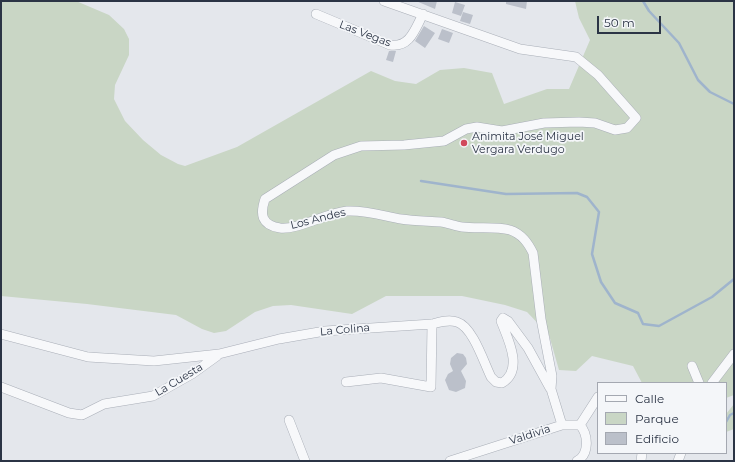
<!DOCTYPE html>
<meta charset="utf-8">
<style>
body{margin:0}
#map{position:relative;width:735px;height:462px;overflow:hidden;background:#e4e7ec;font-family:Montserrat,sans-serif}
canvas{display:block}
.frame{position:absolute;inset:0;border:2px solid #2b3445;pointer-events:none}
.legend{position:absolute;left:597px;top:382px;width:130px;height:72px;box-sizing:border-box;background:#f4f6f9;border:1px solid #a4a8b1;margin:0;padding:5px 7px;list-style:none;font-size:12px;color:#2b3445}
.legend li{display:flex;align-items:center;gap:8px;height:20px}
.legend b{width:20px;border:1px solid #a4a8b1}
.scale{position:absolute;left:597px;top:16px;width:64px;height:18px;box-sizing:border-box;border:2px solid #2b3445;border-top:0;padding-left:5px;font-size:12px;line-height:14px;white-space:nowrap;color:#2b3445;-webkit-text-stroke:3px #f4f6f9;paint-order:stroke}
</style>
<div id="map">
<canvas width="735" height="462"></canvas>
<div class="frame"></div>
<ul class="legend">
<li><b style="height:5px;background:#f7f8fa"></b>Calle</li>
<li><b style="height:11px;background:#c9d6c5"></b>Parque</li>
<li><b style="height:11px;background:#bbc0ca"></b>Edificio</li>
</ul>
<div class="scale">50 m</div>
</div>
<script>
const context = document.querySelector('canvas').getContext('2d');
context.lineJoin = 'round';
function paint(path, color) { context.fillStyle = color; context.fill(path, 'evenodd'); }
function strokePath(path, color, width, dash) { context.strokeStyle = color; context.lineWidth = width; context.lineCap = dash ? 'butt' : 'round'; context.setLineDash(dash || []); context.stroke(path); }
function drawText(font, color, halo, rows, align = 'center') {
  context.font = font + ' Montserrat,sans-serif'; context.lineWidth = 3.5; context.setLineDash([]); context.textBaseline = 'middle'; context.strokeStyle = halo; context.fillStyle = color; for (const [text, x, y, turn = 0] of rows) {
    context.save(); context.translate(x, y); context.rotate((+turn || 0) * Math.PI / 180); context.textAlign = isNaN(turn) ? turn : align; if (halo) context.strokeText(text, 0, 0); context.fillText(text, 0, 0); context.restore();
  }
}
const green = new Path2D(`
 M1,1H76L109,15L124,29L129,39V55L115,85L114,99L125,121L143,140L161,155L178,164L185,166L237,147L371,71L395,81L416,84L440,70L464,68L492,73L504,104L547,89H569L590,40L579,18L575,1H734V395L726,398V383H642L633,366L592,356L576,371L559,370L549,335L527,312L505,305L462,296H386L352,314L291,305L273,306L255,312L226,331L214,333L202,329L176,315L87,304L1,296Z
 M734,404V429L726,432V414Z`);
const stream = new Path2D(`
 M643,1L649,11L679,43L698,80L710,92L734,104
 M421,181L506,194L577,193L587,197L599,212L592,254L601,282L615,303L638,313L643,324L659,326L712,297L734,279
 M726,422L730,415L734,413`);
const building = new Path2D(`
 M416,1H437L435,9Z
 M506,1H527L526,9L506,4Z
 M455,2L465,5L461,16L452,13Z
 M463,12L473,15L470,24L460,21Z
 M424,26L435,33L425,48L415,41Z
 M442,29L453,33L449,43L438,39Z
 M389,51H396L393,62L386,60Z
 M457,353L463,354L466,358L467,364L461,371L466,381L465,388L456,392L449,390L445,380L448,374L453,371L450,364L451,358Z`);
const minor = new Path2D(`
 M384,1L520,49L576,57L598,75L636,118L627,128L615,130L595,123L579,122L544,123L502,131L477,127L466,129L444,141L404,145L361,146L334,155L265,199C260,214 261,225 280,228C298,230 326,213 347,211C366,210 384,216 401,219C414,221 428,221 441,222C448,223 455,226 462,227C477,229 495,226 510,230C522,234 528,243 533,253L541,319L552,376L551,389L562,425
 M316,14L390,45C410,48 415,29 423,14
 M1,334L88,357L154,361L219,354L279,339L325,331L432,324C440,322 449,319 457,322C473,327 484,363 491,377L496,382L502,383C524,370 508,339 501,321L503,318L508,321L528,348L550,388
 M692,366L699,383
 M346,382L381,378L431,387L432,324
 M712,383L734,354
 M1,387L69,413L82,415L104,404L153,396L192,374L217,356
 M289,420L305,461
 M580,425L598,397
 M450,461L562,425H580
 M577,461C590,454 588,434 580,425
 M641,461L642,453
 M678,461L681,453`);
const markers = [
 [464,143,4,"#d1495b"]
];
const streetNames = [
 ["Las Vegas",365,34,21],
 ["Los Andes",318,219,-14],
 ["La Colina",345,330,-5],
 ["La Cuesta",179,380,-31],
 ["Valdivia",530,435,-18]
];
const poiNames = [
 ["Animita José Miguel",472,137],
 ["Vergara Verdugo",472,150]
];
paint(green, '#c9d6c5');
strokePath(stream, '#9fb4cc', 2.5);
paint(building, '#bbc0ca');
strokePath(minor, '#a9aeb7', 10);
strokePath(minor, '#f7f8fa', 9);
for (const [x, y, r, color] of markers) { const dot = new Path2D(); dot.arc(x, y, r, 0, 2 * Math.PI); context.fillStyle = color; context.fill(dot); strokePath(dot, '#f4f6f9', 1.5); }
drawText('11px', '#2b3445', '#f4f6f9', streetNames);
drawText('11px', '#2b3445', '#f4f6f9', poiNames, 'left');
</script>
